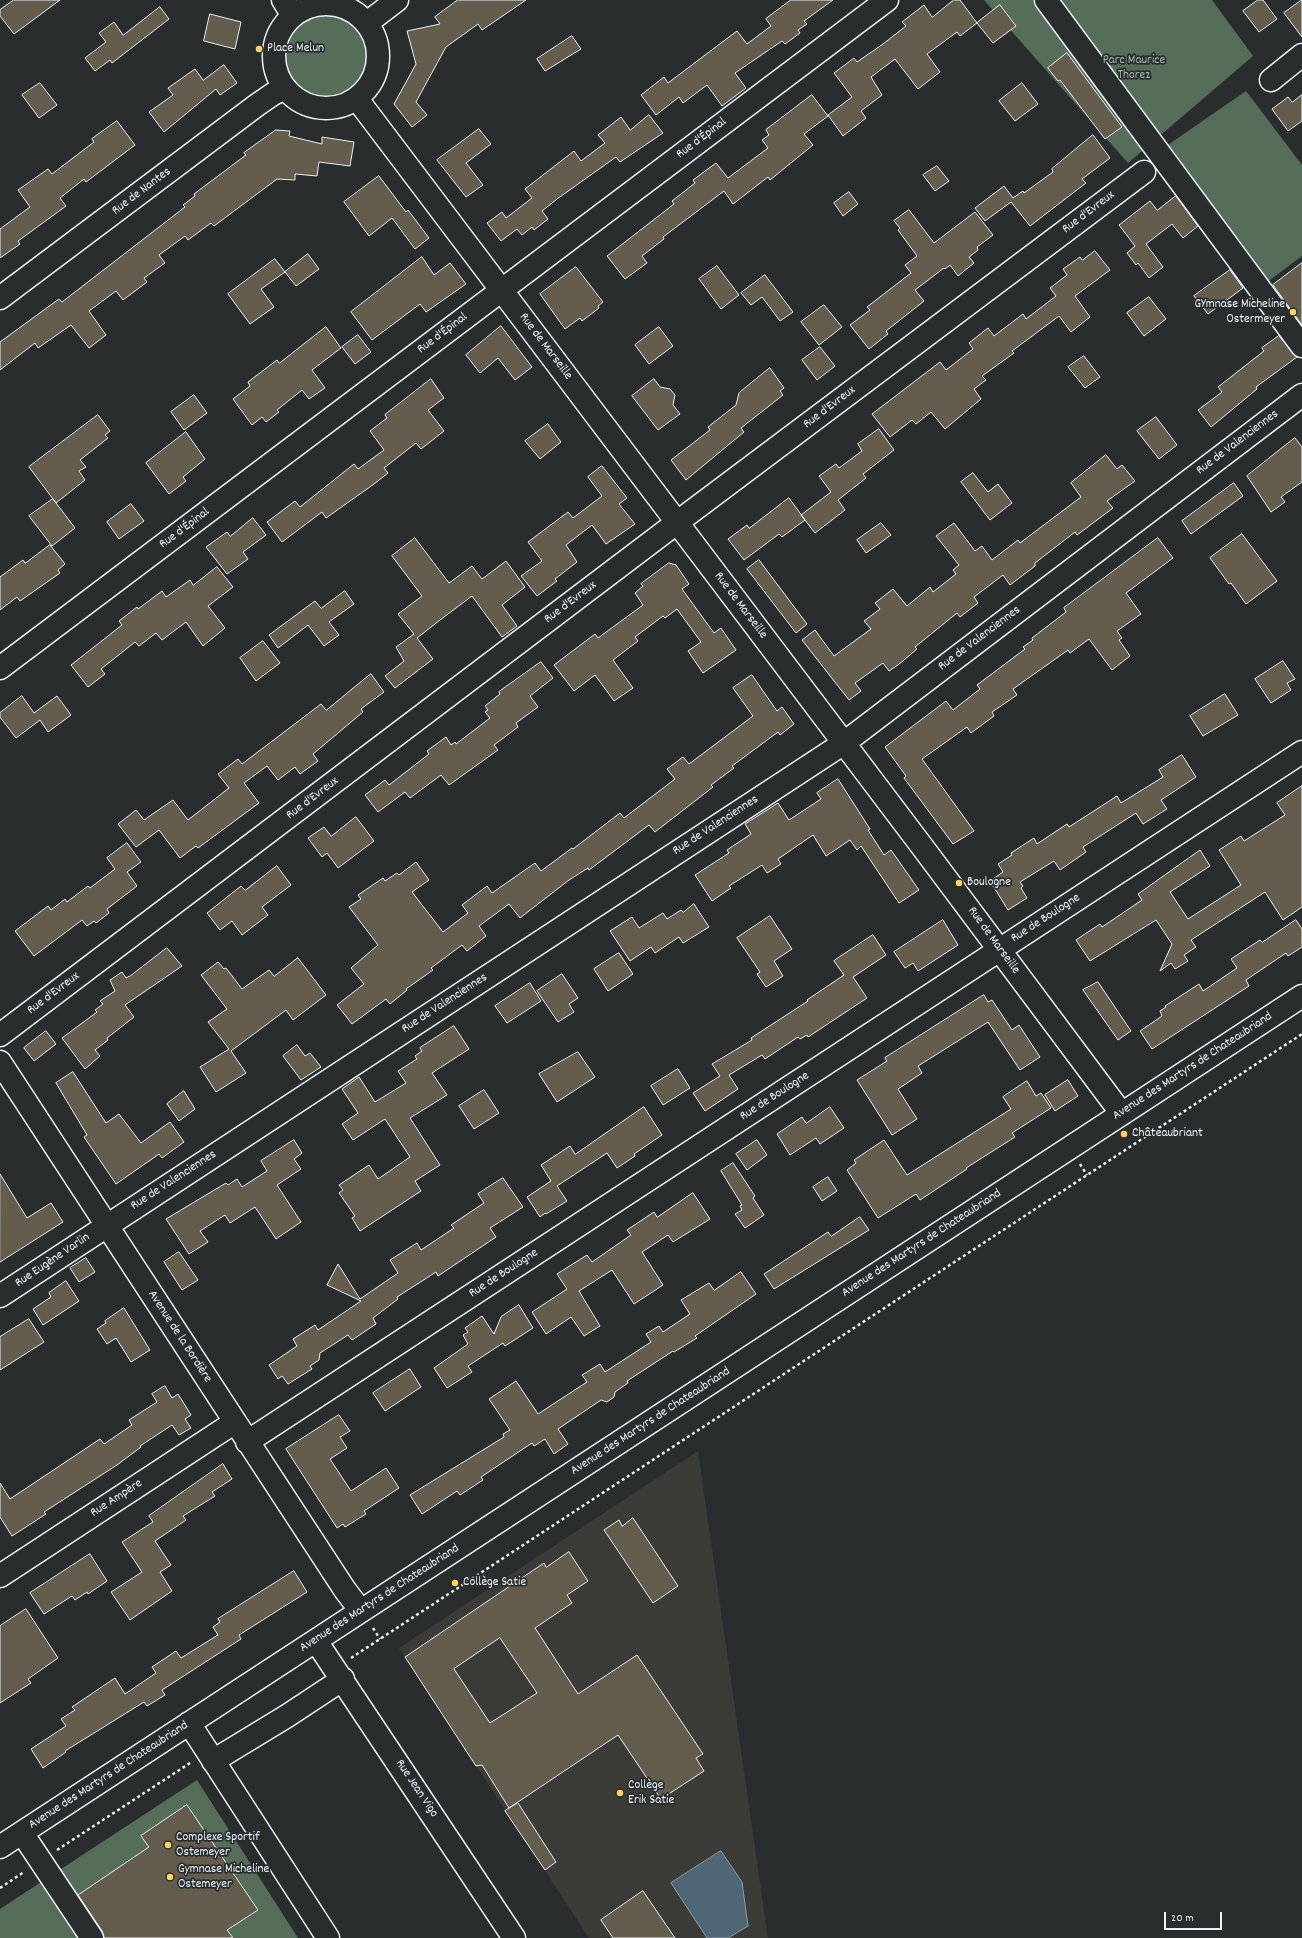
<!DOCTYPE html>
<meta charset="utf-8">
<style>
body{margin:0}
#map{position:relative;width:1302px;height:1938px;overflow:hidden;background:#2a2d2e;font-family:Dekko,sans-serif}
canvas{display:block}
.scale{position:absolute;left:1164px;top:1912px;width:58px;height:18px;box-sizing:border-box;border:2px solid #e8f1f8;border-top:0;padding-left:5px;font-size:12px;line-height:14px;white-space:nowrap;color:#e8f1f8;-webkit-text-stroke:3px #2a2d2e;paint-order:stroke}
</style>
<div id="map">
<canvas width="1302" height="1938"></canvas>
<div class="scale">20 m</div>
</div>
<script>
const context = document.querySelector('canvas').getContext('2d');
context.lineJoin = 'round';
function paint(path, color) { context.fillStyle = color; context.fill(path, 'evenodd'); }
function strokePath(path, color, width, dash) { context.strokeStyle = color; context.lineWidth = width; context.lineCap = dash ? 'butt' : 'round'; context.setLineDash(dash || []); context.stroke(path); }
function drawText(font, color, halo, rows, align = 'center') {
  context.font = font + ' Dekko,sans-serif'; context.lineWidth = 3.5; context.setLineDash([]); context.textBaseline = 'middle'; context.strokeStyle = halo; context.fillStyle = color; for (const [text, x, y, turn = 0] of rows) {
    context.save(); context.translate(x, y); context.rotate((+turn || 0) * Math.PI / 180); context.textAlign = isNaN(turn) ? turn : align; if (halo) context.strokeText(text, 0, 0); context.fillText(text, 0, 0); context.restore();
  }
}
const built = new Path2D(`
 M698,1451L768,1938H589L399,1648Z`);
const green = new Path2D(`
 M984,0H1212L1253,56L1128,163Z
 M283 54a42 42 0 1 1 84 0a42 42 0 1 1-84 0Z
 M1246,91L1302,165V256L1262,286L1162,149Z
 M197,1780L298,1938H0V1909Z`);
const water = new Path2D(`
 M721,1851L742,1882L748,1926L728,1938H707L671,1883Z`);
const building = new Path2D(`
 M14,0H60L14,34L0,16V10Z
 M458,0H526L482,30L478,24L446,47L416,102L427,115L412,127L394,104L416,64L407,31L440,24L435,17Z
 M791,0H833L804,21L807,24L798,30L800,33L785,44L782,41L735,73L746,88L722,106L707,85L683,103L679,97L656,115L641,95L664,77L668,83L737,31L747,44L771,26L766,19Z
 M954,0H960L977,23L960,36L957,32L927,54L940,72L918,89L895,59L871,77L882,95L861,111L866,118L843,136L828,115L852,97L834,73L854,58L857,62L883,44L906,26L902,22L924,5L932,17Z
 M1258,0H1263L1277,19L1259,32L1243,11Z
 M1302,0V37L1284,13Z
 M1000,5L1016,26L993,43L977,23Z
 M160,7L169,19L112,63L110,60L95,71L85,58L106,42L99,33L114,22L123,35Z
 M210,14L241,22L235,49L204,41Z
 M572,36L581,49L545,71L537,59Z
 M1067,53L1122,127L1105,139L1060,80L1058,81L1048,68Z
 M224,65L237,83L220,95L216,89L164,132L149,112L173,95L168,88L195,69L203,80Z
 M40,83L57,105L39,118L22,95Z
 M1022,83L1038,104L1015,121L999,101Z
 M812,95L828,116L804,134L813,145L770,180L768,177L733,204L724,191L663,237L664,239L642,256L647,263L625,279L607,256L674,204L672,201L695,183L693,180L716,163L728,178L768,148L762,140L769,135L766,130Z
 M1302,95V121L1288,131L1272,109L1288,97L1292,102Z
 M649,115L663,133L620,162L616,157L557,199L542,211L548,219L534,230L532,227L522,235L517,229L501,241L487,223L502,212L506,218L532,198L525,189L574,151L581,161L605,143L598,135L621,117L630,130Z
 M117,121L135,145L86,182L84,179L60,198L66,206L18,241L20,244L0,258V229L30,207L18,190L48,169L52,174L94,142L92,139Z
 M479,129L491,144L466,163L483,185L466,197L437,160Z
 M276,130L290,131L289,136L322,144V137L354,142L350,166L319,162L317,176L295,174V180L277,179L214,226L211,223L188,240L185,236L159,255L165,263L144,278L147,282L123,300L116,291L89,311L106,335L89,348L71,325L38,348L35,343L0,370V342L59,299L62,302L185,207L183,205L195,196L194,194L246,155L244,153Z
 M1093,135L1110,158L1082,179L1086,183L1030,226L1011,202L985,221L975,208L1004,186L1013,198L1023,191L1024,193L1053,172L1052,169Z
 M937,166L949,181L935,191L923,175Z
 M379,176L406,212L408,210L429,238L415,249L392,218L369,236L344,202Z
 M849,192L858,204L843,216L834,203Z
 M1176,196L1198,226L1183,238L1172,224L1146,244L1163,267L1149,278L1138,263L1136,265L1127,253L1135,246L1119,225L1150,201L1157,210Z
 M909,210L934,243L975,212L993,235L977,247L978,250L969,257L974,263L958,276L950,265L945,269L944,268L915,290L924,301L886,331L888,334L869,349L850,325L870,310L867,307L911,273L905,265L917,256L898,230L900,228L894,221Z
 M1095,251L1110,270L1075,296L1090,317L1071,332L1059,316L1012,351L1014,353L982,376L986,380L974,389L981,399L945,429L931,412L916,424L912,420L890,437L872,414L940,362L946,370L973,349L969,343L988,328L994,336L1023,314L1026,319L1056,296L1050,288L1067,275L1063,269L1080,257L1082,260Z
 M308,254L319,269L296,286L285,272Z
 M422,257L434,275L450,263L466,284L426,312L420,304L372,340L351,312Z
 M275,259L285,272L261,289L274,307L250,324L228,294Z
 M1302,263V325L1273,285Z
 M717,266L739,295L721,309L699,279Z
 M576,267L603,302L598,306L599,308L582,321L580,318L565,329L540,294Z
 M1230,270L1243,288L1208,314L1194,296Z
 M765,275L793,312L780,321L762,297L751,305L741,293Z
 M1149,297L1166,319L1144,336L1127,313Z
 M824,305L842,327L819,345L801,322Z
 M501,326L532,367L515,380L498,358L480,373L466,355Z
 M326,327L341,348L312,370L325,388L309,399L302,390L277,410L279,412L266,422L262,417L252,425L233,399L250,386L248,382L277,360L279,363Z
 M659,327L673,346L649,364L635,345Z
 M358,335L371,352L355,364L342,347Z
 M1279,336L1297,357L1256,387L1257,389L1211,427L1198,410L1222,392L1218,387L1264,351L1262,348Z
 M820,347L835,366L817,380L802,360Z
 M1084,356L1100,377L1085,388L1068,367Z
 M770,368L784,388L780,391L783,395L741,428L744,432L686,480L671,460L710,430L708,427L736,405L739,393Z
 M431,379L444,398L428,410L444,431L421,449L416,443L384,468L388,473L374,484L326,518L322,512L282,542L267,522L295,501L300,507L354,464L358,469L384,450L370,431L387,418L385,415Z
 M654,379L660,387L670,389L675,395L673,405L680,414L658,430L632,396Z
 M194,395L207,413L184,430L171,412Z
 M98,415L110,431L105,435L108,438L80,460L86,467L79,471L85,480L56,503L29,467Z
 M1156,417L1177,445L1159,459L1137,431Z
 M548,424L561,442L540,459L525,441Z
 M879,429L894,450L863,474L866,478L838,500L845,510L815,533L801,515L831,492L819,476L836,464L839,468L862,451L858,444Z
 M186,432L205,459L183,477L186,481L169,494L146,463Z
 M1295,438L1302,447V482L1281,497L1285,502L1271,512L1247,476Z
 M1106,455L1117,469L1122,465L1135,481L1107,501L1113,508L1077,535L1075,532L1035,563V566L1010,585L1003,575L974,597L978,603L960,617L957,613L915,647L917,649L898,665L889,671L883,663L855,683L861,691L849,700L802,640L815,630L834,656L871,629L864,621L880,609L875,603L893,589L907,606L930,587L933,592L956,574L953,570L959,565L936,536L954,523L975,551L982,546L992,560L1018,540L1020,543L1081,497L1071,483Z
 M602,466L627,498L619,504L635,524L606,544L592,525L566,545L577,562L555,579L557,581L537,596L521,576L542,561L528,542L568,512L573,518L602,496L588,477Z
 M973,473L988,492L998,484L1012,503L990,520L961,482Z
 M1234,483L1243,496L1191,534L1182,521Z
 M789,498L805,520L782,537L779,534L744,560L728,539L747,525L749,528Z
 M53,499L75,528L52,546L29,516Z
 M131,504L144,521L119,539L107,522Z
 M253,518L266,535L243,552L248,559L227,574L206,547L227,532L230,536Z
 M881,523L891,535L866,553L857,540Z
 M1242,534L1277,581L1246,604L1231,583L1229,584L1210,558Z
 M415,538L449,583L472,566L482,579L506,561L525,587L502,605L517,626L502,637L472,596L440,620L417,638L433,659L395,688L385,676L404,661L396,647L414,634L398,614L422,596L392,556Z
 M1158,538L1173,558L1126,593L1141,614L1117,631L1122,638L1119,640L1130,656L1112,670L1089,639L1070,653L1068,650L1013,689L1017,695L992,712L994,716L971,733L967,727L922,759L974,831L953,844L904,778L906,776L885,747L946,701L953,710L980,689L977,685L1025,649L1023,647L1033,640L1032,638L1066,612L1064,608Z
 M50,545L65,564L58,570L60,573L20,601L17,597L0,610V577L23,560L25,563Z
 M759,560L807,624L796,633L747,569Z
 M669,563L676,565L689,584L682,589L714,633L721,628L736,650L703,673L688,651L701,642L677,609L665,618L663,616L635,637L638,641L613,660L633,688L614,701L595,675L574,691L554,665L595,634L598,638L643,605L635,593L643,586L641,584Z
 M217,567L233,587L208,606L225,628L203,646L186,622L162,640L156,633L139,646L135,642L101,669L105,674L88,687L71,665L122,625L119,621L137,607L138,609L162,591L166,597L190,580L193,585Z
 M345,591L354,604L329,622L339,635L324,646L308,625L278,648L269,635L315,601L321,608Z
 M263,641L280,663L256,681L240,658Z
 M1283,661L1295,679L1287,683L1291,690L1271,703L1255,679Z
 M541,662L553,678L530,696L538,707L516,723L518,727L494,745L498,750L449,785L441,775L410,798L405,792L378,812L365,795L385,780L389,785L429,754L427,751L446,737L451,745L455,742L456,744L490,718L485,712L488,710L485,706L500,694L499,692Z
 M371,674L384,692L361,709L363,712L313,754L318,761L300,774L295,767L278,780L267,766L244,783L259,803L198,848L196,846L180,858L159,830L136,847L118,824L136,810L144,820L173,800L188,820L229,788L218,774L238,759L242,764L321,704L326,710Z
 M752,675L777,711L782,707L794,724L780,735L778,732L732,766L734,768L711,785L713,787L655,832L649,825L589,870L588,868L569,880L520,918L509,904L479,926L486,936L467,951L462,945L431,968L433,970L406,989L407,990L390,1004L386,999L352,1024L337,1005L364,984L351,968L378,945L349,907L361,899L358,895L383,878L385,881L397,873L399,875L416,862L429,880L412,892L443,932L468,913L462,905L487,886L492,893L535,863L541,871L572,848L573,849L620,813L624,818L675,779L667,769L683,757L689,764L753,716L733,688Z
 M1225,694L1238,715L1203,736L1190,716Z
 M22,696L34,713L57,696L71,715L48,732L40,720L16,738L0,717V713Z
 M1182,755L1196,777L1161,800L1167,809L1143,824L1136,813L1083,847L1086,852L1060,870L1054,861L1020,882L1023,886L1021,888L1027,898L1008,910L990,881L1003,872L998,864L1012,855L1011,853L1034,838L1037,844L1067,824L1069,827L1117,796L1121,803L1163,777L1159,770Z
 M838,779L870,829L868,830L884,855L891,850L919,890L899,903L861,846L857,850L850,840L826,856L813,835L778,859L781,864L767,873L762,865L729,886L731,888L712,901L695,875L729,853L727,850L751,834L745,824L778,803L789,820L821,799L817,793Z
 M1302,786V907L1283,920L1265,892L1191,940L1196,947L1184,955L1188,961L1175,969L1171,963L1160,971L1172,944L1156,920L1090,961L1076,940L1100,924L1102,927L1142,900L1138,894L1200,850L1210,866L1170,892L1188,919L1241,885L1219,850L1241,836L1244,841L1285,815L1277,803Z
 M356,817L374,841L338,868L327,853L322,857L308,838L324,827L331,836Z
 M127,843L141,862L127,872L137,886L107,909L109,913L96,923L94,921L87,926L82,920L34,956L15,931L48,906L51,910L65,899L67,902L88,886L90,888L115,869L107,858Z
 M277,866L291,885L262,907L268,915L242,935L232,921L220,930L207,913L241,886L245,890Z
 M694,904L709,927L683,943L679,937L655,953L651,947L630,961L610,931L632,917L639,928L663,913L667,919L681,910L683,912Z
 M770,916L792,949L774,961L783,976L766,987L757,974L760,972L737,938Z
 M943,920L958,945L918,971L913,963L905,968L894,952Z
 M1296,920L1302,929V947L1288,956L1286,953L1246,980L1249,986L1152,1049L1140,1031L1162,1016L1160,1011L1166,1007L1165,1006L1199,984L1203,991L1237,968L1231,959L1260,940L1262,942Z
 M873,935L886,955L853,977L867,998L808,1037L807,1035L800,1039L798,1037L765,1059L762,1055L729,1075L738,1089L705,1111L693,1093L720,1076L712,1064L752,1040L751,1038L808,1001L807,1000L844,975L834,961Z
 M167,948L182,966L125,1005L134,1017L107,1038L108,1040L95,1050L100,1056L85,1069L62,1038L97,1012L95,1010L103,1004L100,1001L115,991L110,980L122,972L126,978L130,976Z
 M619,953L633,974L608,991L594,969Z
 M298,958L326,995L293,1020L286,1010L231,1051L246,1073L216,1092L200,1067L229,1049L208,1022L227,1009L201,975L218,962L224,969L226,968L242,989L269,970L274,976Z
 M562,974L578,998L569,1004L574,1012L558,1022L537,991Z
 M1098,982L1131,1031L1118,1040L1083,990Z
 M530,983L541,1001L507,1023L495,1006Z
 M984,995L988,1002L992,1000L1012,1030L1019,1025L1040,1057L1020,1070L988,1022L918,1066L922,1073L898,1089L917,1119L892,1135L857,1080L887,1061L885,1058Z
 M454,1026L469,1049L432,1073L447,1095L410,1118L440,1165L415,1181L421,1191L360,1231L352,1218L355,1216L339,1193L343,1190L339,1185L369,1165L378,1179L410,1157L385,1119L353,1140L342,1124L358,1113L342,1089L359,1077L375,1102L406,1083L398,1071L417,1059L415,1056L422,1051L420,1048Z
 M46,1031L56,1044L34,1061L24,1048Z
 M297,1045L305,1056L310,1053L321,1067L301,1080L283,1056Z
 M578,1052L595,1077L557,1102L539,1074Z
 M678,1069L690,1088L663,1105L651,1086Z
 M73,1072L106,1123L119,1114L141,1143L170,1122L184,1142L162,1158L159,1154L116,1184L84,1137L87,1135L56,1083Z
 M1068,1080L1078,1096L1055,1111L1045,1095Z
 M1027,1081L1036,1096L1041,1093L1051,1108L1012,1133L1015,1137L966,1168L967,1169L920,1200L916,1194L878,1218L847,1170L856,1163L854,1160L884,1140L907,1175L1011,1109L1003,1097Z
 M484,1090L499,1113L474,1129L459,1106Z
 M184,1091L195,1109L179,1121L167,1104Z
 M644,1107L662,1135L634,1154L635,1156L617,1168L607,1153L557,1186L567,1201L546,1214L545,1213L540,1217L527,1197L551,1181L541,1165L570,1146L575,1154Z
 M830,1107L844,1128L820,1144L816,1138L790,1155L777,1134L802,1117L806,1123Z
 M294,1140L302,1153L294,1159L301,1169L277,1185L301,1222L276,1239L255,1207L230,1223L225,1215L200,1231L208,1242L189,1254L166,1219L226,1183L228,1185L237,1179L242,1187L267,1171L261,1161Z
 M757,1140L767,1155L747,1170L736,1154Z
 M733,1163L755,1196L753,1198L764,1215L745,1228L735,1214L742,1210L740,1206L742,1205L721,1171Z
 M0,1174L27,1218L51,1203L63,1222L0,1262Z
 M828,1177L837,1191L822,1201L813,1187Z
 M503,1178L523,1207L490,1228L496,1237L438,1276L436,1272L397,1297L398,1299L373,1318L376,1324L352,1340L348,1335L320,1353L319,1360L310,1366L312,1369L288,1384L282,1376L278,1379L269,1365L297,1346L293,1339L315,1325L318,1330L361,1301L327,1285L338,1264L360,1299L398,1273L390,1260L417,1243L421,1250L454,1228L451,1225L484,1203L478,1194Z
 M693,1193L710,1219L673,1242L668,1235L642,1252L663,1285L634,1304L612,1270L579,1291L600,1326L584,1336L571,1317L546,1334L532,1312L567,1289L557,1274L587,1255L592,1262L631,1235L627,1230L654,1212L657,1217Z
 M860,1217L869,1230L774,1289L764,1274L828,1232L831,1236Z
 M179,1252L198,1280L182,1290L164,1262Z
 M86,1258L95,1272L79,1282L70,1268Z
 M741,1272L756,1294L695,1336L697,1338L674,1352L673,1351L627,1381L628,1383L615,1392L614,1397L607,1402L601,1400L558,1429L568,1444L554,1454L545,1439L534,1446L532,1443L481,1477L483,1480L460,1495L457,1491L422,1514L410,1495L504,1437L503,1434L510,1430L489,1399L516,1381L538,1414L587,1382L582,1375L600,1364L605,1372L651,1342L646,1334L659,1326L663,1332L690,1314L681,1300L709,1283L714,1290Z
 M66,1281L79,1301L43,1325L33,1309L51,1297L49,1293Z
 M519,1305L533,1328L505,1346L503,1343L468,1366L472,1372L447,1388L434,1368L468,1344L463,1335L468,1332L465,1328L482,1316L494,1334L501,1317Z
 M124,1308L150,1350L131,1362L116,1338L107,1344L97,1329L106,1323L105,1321Z
 M29,1319L44,1342L0,1370V1337Z
 M410,1369L421,1387L385,1411L373,1393Z
 M165,1386L172,1398L178,1394L191,1415L185,1419L191,1428L179,1435L172,1425L140,1446L141,1447L117,1465L44,1512L46,1514L12,1536L0,1517V1483L10,1499L100,1439L104,1444L132,1425L129,1420L157,1402L152,1394Z
 M339,1415L350,1431L340,1437L347,1448L330,1459L351,1491L386,1468L399,1488L364,1511L366,1514L345,1527L343,1524L337,1528L286,1449Z
 M223,1464L232,1479L212,1492L215,1496L183,1516L186,1520L155,1541L171,1565L160,1572L172,1591L130,1620L111,1592L142,1572L122,1542L153,1522L149,1516Z
 M633,1518L678,1586L653,1603L604,1530L619,1520L622,1526Z
 M569,1552L588,1581L567,1595L572,1603L535,1628L578,1694L637,1655L703,1754L696,1758L704,1771L661,1799L618,1735L509,1808L482,1765L476,1766L405,1657L544,1563L546,1567ZM500,1638L537,1693L490,1723L454,1669Z
 M90,1554L107,1581L88,1594L87,1592L75,1600L72,1596L44,1614L30,1593Z
 M294,1571L307,1592L239,1635L241,1639L162,1690L165,1695L147,1706L144,1702L65,1751L66,1752L43,1768L31,1749L66,1726L61,1719L75,1710L72,1707L115,1678L125,1694L156,1673L152,1667L176,1651L181,1658L218,1635L213,1627L220,1622L218,1619Z
 M26,1609L58,1658L28,1679L31,1683L0,1703V1626Z
 M518,1803L556,1862L545,1870L505,1811Z
 M187,1805L258,1910L227,1930L233,1938H104L102,1931L78,1895L149,1847L141,1836Z
 M643,1891L675,1938H613L601,1920Z`);
const path = new Path2D(`
 M1080,1164L1087,1175
 M373,1628L380,1639
 M351,1658L1302,1034
 M57,1850L190,1763
 M0,1888L24,1872`);
const minor = new Path2D(`
 M283,0L293,16
 M1046,0L1302,346
 M274 56a52 52 0 1 1 104 0a52 52 0 1 1-104 0Z
 M367,23L397,0
 M1271,80L1302,55
 M357,99L927,853L1122,1114
 M0,298L257,105L273,94L285,88
 M0,668L887,0
 M0,1035L687,515L1144,172
 M0,1062L345,1590L361,1611
 M0,1296L844,743L1302,395
 M247,1442L1302,752
 M0,1576L235,1422
 M316,1641L514,1938
 M189,1723L328,1938
 M213,1761L287,1716L343,1679
 M22,1833L92,1938
 M0,1847L1302,996`);
const markers = [
 [259,49,4,"#ffd166"],
 [1293,312,4,"#ffd166"],
 [959,883,4,"#ffd166"],
 [1124,1134,4,"#ffd166"],
 [455,1583,4,"#ffd166"],
 [620,1793,4,"#ffd166"],
 [168,1845,4,"#ffd166"],
 [170,1877,4,"#ffd166"]
];
const poiNames = [
 ["Place Melun",267,49],
 ["GYmnase Micheline",1285,305,"right"],
 ["Ostermeyer",1285,320,"right"],
 ["Boulogne",967,883],
 ["Châteaubriant",1132,1134],
 ["Collège Satie",463,1583],
 ["Collège",628,1786],
 ["Erik Satie",628,1801],
 ["Complexe Sportif",176,1838],
 ["Ostemeyer",176,1853],
 ["Gymnase Micheline",178,1870],
 ["Ostemeyer",178,1885]
];
const parkNames = [
 ["Parc Maurice",1134,61],
 ["Thorez",1134,76]
];
const streetNames = [
 ["Rue d'Épinal",702,139,-37],
 ["Rue de Nantes",142,192,-37],
 ["Rue d'Evreux",1089,213,-37],
 ["Rue d'Épinal",443,334,-37],
 ["Rue de Marseille",545,347,53],
 ["Rue d'Evreux",830,408,-37],
 ["Rue de Valenciennes",1238,443,-37],
 ["Rue d'Épinal",185,529,-37],
 ["Rue d'Evreux",571,603,-37],
 ["Rue de Marseille",740,606,53],
 ["Rue de Valenciennes",980,639,-37],
 ["Rue d'Evreux",313,799,-37],
 ["Rue de Valenciennes",716,826,-33],
 ["Rue de Boulogne",1046,919,-33],
 ["Rue de Marseille",993,941,54],
 ["Rue d'Evreux",54,994,-37],
 ["Rue de Valenciennes",445,1004,-33],
 ["Avenue des Martyrs de Chateaubriand",1193,1067,-33],
 ["Rue de Boulogne",775,1097,-33],
 ["Rue de Valenciennes",174,1181,-33],
 ["Avenue des Martyrs de Chateaubriand",922,1244,-33],
 ["Rue Eugène Varlin",53,1261,-34],
 ["Rue de Boulogne",504,1274,-33],
 ["Avenue de la Bordière",179,1337,57],
 ["Avenue des Martyrs de Chateaubriand",651,1422,-33],
 ["Rue Ampère",117,1499,-33],
 ["Avenue des Martyrs de Chateaubriand",380,1599,-33],
 ["Avenue des Martyrs de Chateaubriand",109,1776,-33],
 ["Rue Jean Vigo",416,1789,56]
];
paint(built, '#3b3b37');
paint(green, '#566d5a');
paint(water, '#4f6674');
strokePath(water, '#8c9ea9', 1);
paint(building, '#645d4d');
strokePath(building, '#e8f1f8', 1);
strokePath(minor, '#e8f1f8', 25);
strokePath(path, '#e8f1f8', 2.5, [3, 3]);
strokePath(minor, '#2a2d2e', 22);
for (const [x, y, r, color] of markers) { const dot = new Path2D(); dot.arc(x, y, r, 0, 2 * Math.PI); context.fillStyle = color; context.fill(dot); strokePath(dot, '#2a2d2e', 1.5); }
drawText('13px', '#e8f1f8', '#2a2d2e', poiNames, 'left');
drawText('13px', '#a6b6b1', '#2a2d2e', parkNames);
drawText('13px', '#e8f1f8', '#2a2d2e', streetNames);
</script>
